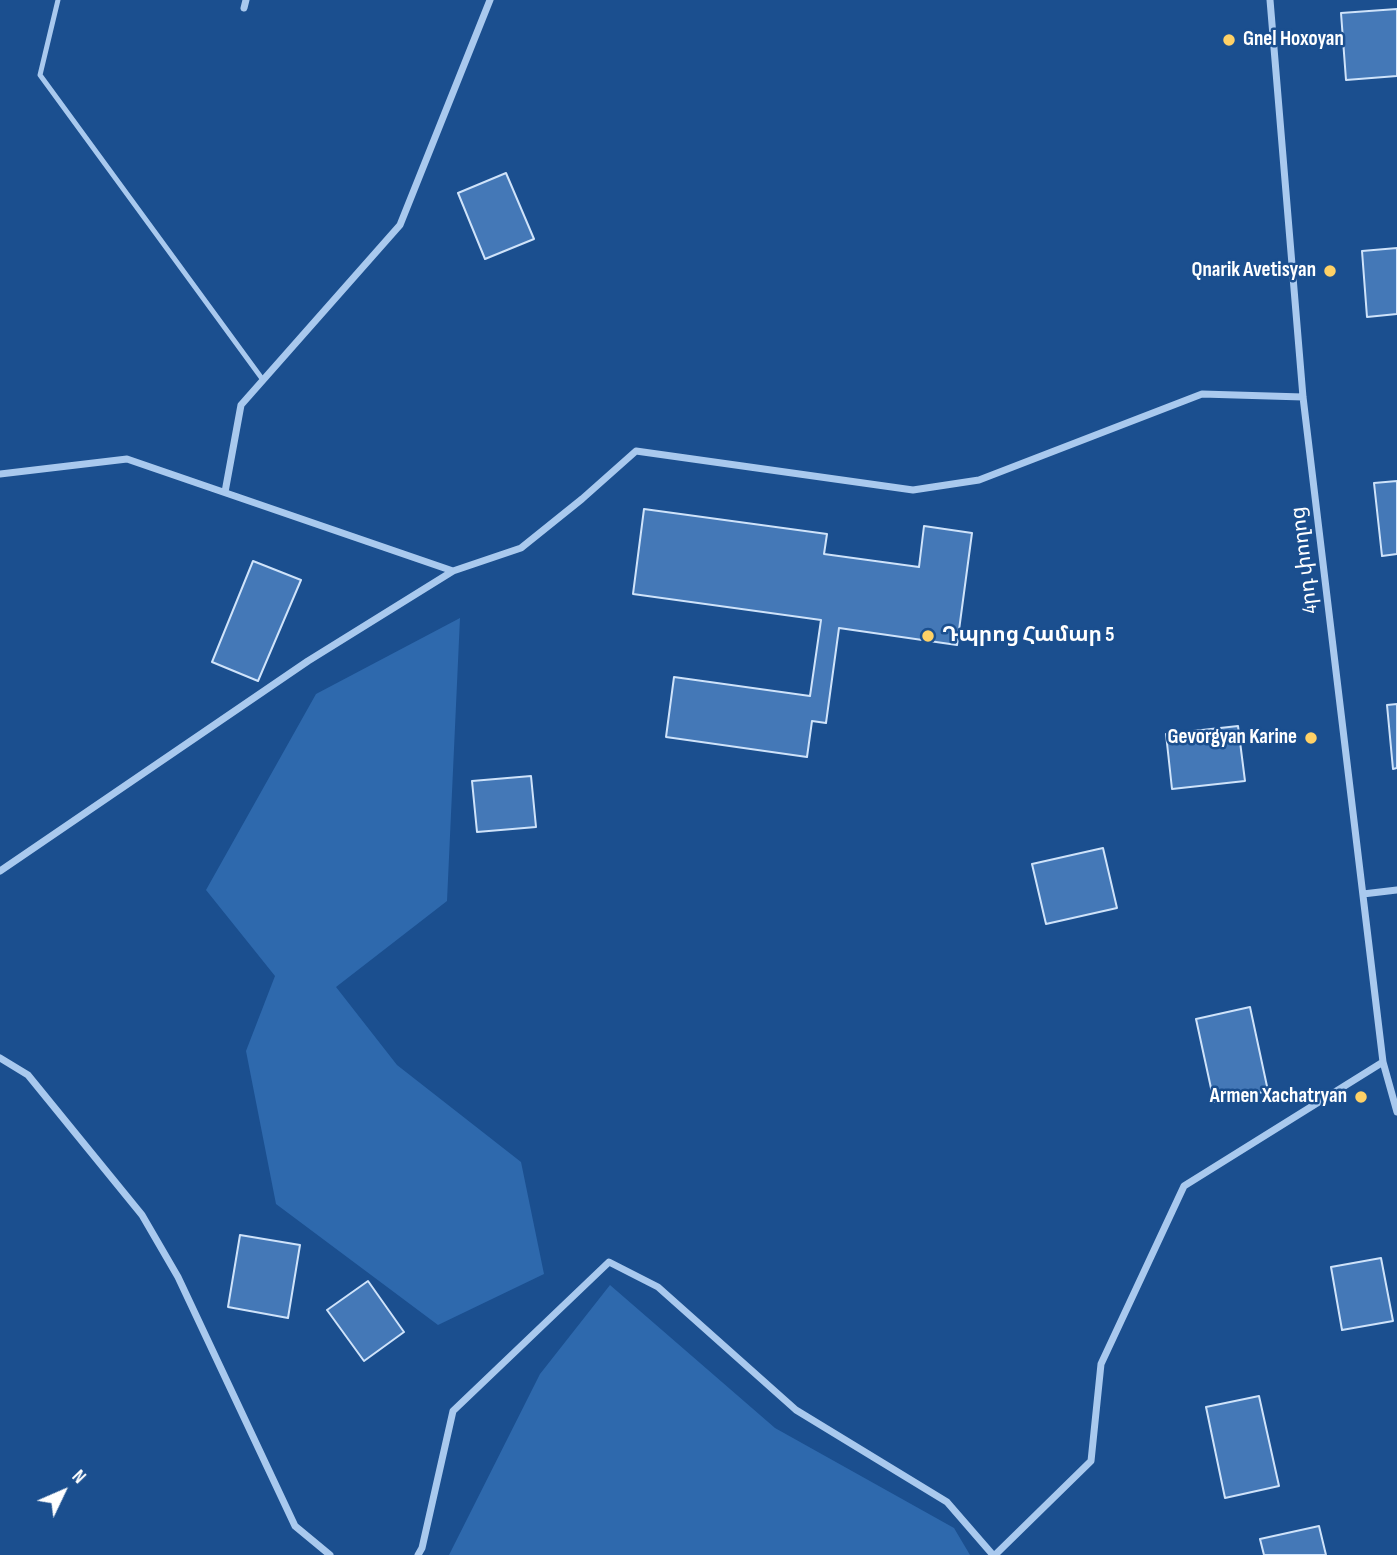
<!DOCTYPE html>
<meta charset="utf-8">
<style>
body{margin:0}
#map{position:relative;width:1397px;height:1555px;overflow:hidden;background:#1b4f8f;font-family:"Sofia Sans Condensed",sans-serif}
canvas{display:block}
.north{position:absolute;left:28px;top:1457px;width:70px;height:70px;-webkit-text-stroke:5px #1b4f8f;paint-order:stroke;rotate:46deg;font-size:19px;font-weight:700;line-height:28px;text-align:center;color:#fff}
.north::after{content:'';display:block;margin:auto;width:24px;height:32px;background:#fff;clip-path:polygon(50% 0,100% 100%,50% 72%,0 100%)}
</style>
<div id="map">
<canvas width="1397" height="1555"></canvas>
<div class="north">N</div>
</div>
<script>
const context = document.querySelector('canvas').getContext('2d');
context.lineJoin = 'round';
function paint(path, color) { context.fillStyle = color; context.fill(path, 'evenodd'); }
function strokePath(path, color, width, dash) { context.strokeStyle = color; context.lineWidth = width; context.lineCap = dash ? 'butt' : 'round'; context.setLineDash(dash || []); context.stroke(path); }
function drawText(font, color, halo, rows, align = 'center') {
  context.font = font + ' "Sofia Sans Condensed","Noto Sans Armenian",sans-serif'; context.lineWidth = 5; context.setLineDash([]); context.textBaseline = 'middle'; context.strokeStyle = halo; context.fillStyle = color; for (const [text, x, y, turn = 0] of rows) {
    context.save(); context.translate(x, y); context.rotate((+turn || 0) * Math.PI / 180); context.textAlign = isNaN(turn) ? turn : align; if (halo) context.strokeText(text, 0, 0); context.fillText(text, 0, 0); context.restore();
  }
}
const green = new Path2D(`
 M460,618L447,901L336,987L397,1065L521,1162L544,1274L438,1325L276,1204L246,1051L275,976L206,890L316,694Z
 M610,1285L775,1428L954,1528L970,1555H449L540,1374Z`);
const building = new Path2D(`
 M1397,9V76L1346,80L1341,13Z
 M506,173L534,239L485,259L458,193Z
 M1397,248V314L1367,317L1362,251Z
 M1397,481V554L1382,556L1374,483Z
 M644,509L827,534L824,554L919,567L924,526L972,533L957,645L839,628L826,723L812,721L807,757L666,737L674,677L810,696L821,620L633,594Z
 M253,561L301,580L258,681L212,662Z
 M1397,704V768L1393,769L1387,705Z
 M1238,726L1245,781L1172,789L1166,734Z
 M531,776L536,827L477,832L472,781Z
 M1103,848L1117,908L1046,924L1032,864Z
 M1250,1007L1268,1091L1214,1102L1196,1019Z
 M240,1235L300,1245L288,1318L228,1307Z
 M1381,1258L1393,1321L1342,1330L1331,1267Z
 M368,1281L404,1332L364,1361L327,1310Z
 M1259,1396L1279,1486L1225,1498L1206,1407Z
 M1319,1526L1326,1555H1264L1260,1539Z`);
const lane = new Path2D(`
 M58,0L40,75L263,380`);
const street = new Path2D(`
 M1270,0L1303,397L1383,1062L1397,1112
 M244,8L246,0
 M0,474L127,459L453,571
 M225,492L241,405L400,225L490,0
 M0,871L308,661L453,571L521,548L582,499L636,451L913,490L979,480L1202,394L1303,397
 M1363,894L1397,890
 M0,1058L28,1075L142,1215L178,1277L295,1526L330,1555
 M418,1555L422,1548L453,1411L609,1262L658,1287L796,1410L947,1502L993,1555
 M995,1555L1091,1461L1101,1364L1184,1186L1383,1062`);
const markers = [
 [1229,40,7,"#ffd166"],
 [1330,271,7,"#ffd166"],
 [928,636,7,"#ffd166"],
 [1311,738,7,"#ffd166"],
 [1361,1097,7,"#ffd166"]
];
const poiNames = [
 ["Gnel Hoxoyan",1243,40,"left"],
 ["Qnarik Avetisyan",1316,271],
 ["Դպրոց Համար 5",942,636,"left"],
 ["Gevorgyan Karine",1297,738],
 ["Armen Xachatryan",1347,1097]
];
const streetNames = [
 ["4րդ փողոց",1305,560,-97]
];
paint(green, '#2e69ad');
paint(building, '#4478b7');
strokePath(building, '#cfe3fa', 2);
strokePath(lane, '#a9c9ee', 5);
strokePath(street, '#a9c9ee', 7);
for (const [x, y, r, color] of markers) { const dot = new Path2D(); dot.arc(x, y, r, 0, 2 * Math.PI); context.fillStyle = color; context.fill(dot); strokePath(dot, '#1b4f8f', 2.5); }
drawText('bold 21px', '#fff', '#1b4f8f', poiNames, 'right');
drawText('21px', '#fff', '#1b4f8f', streetNames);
</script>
